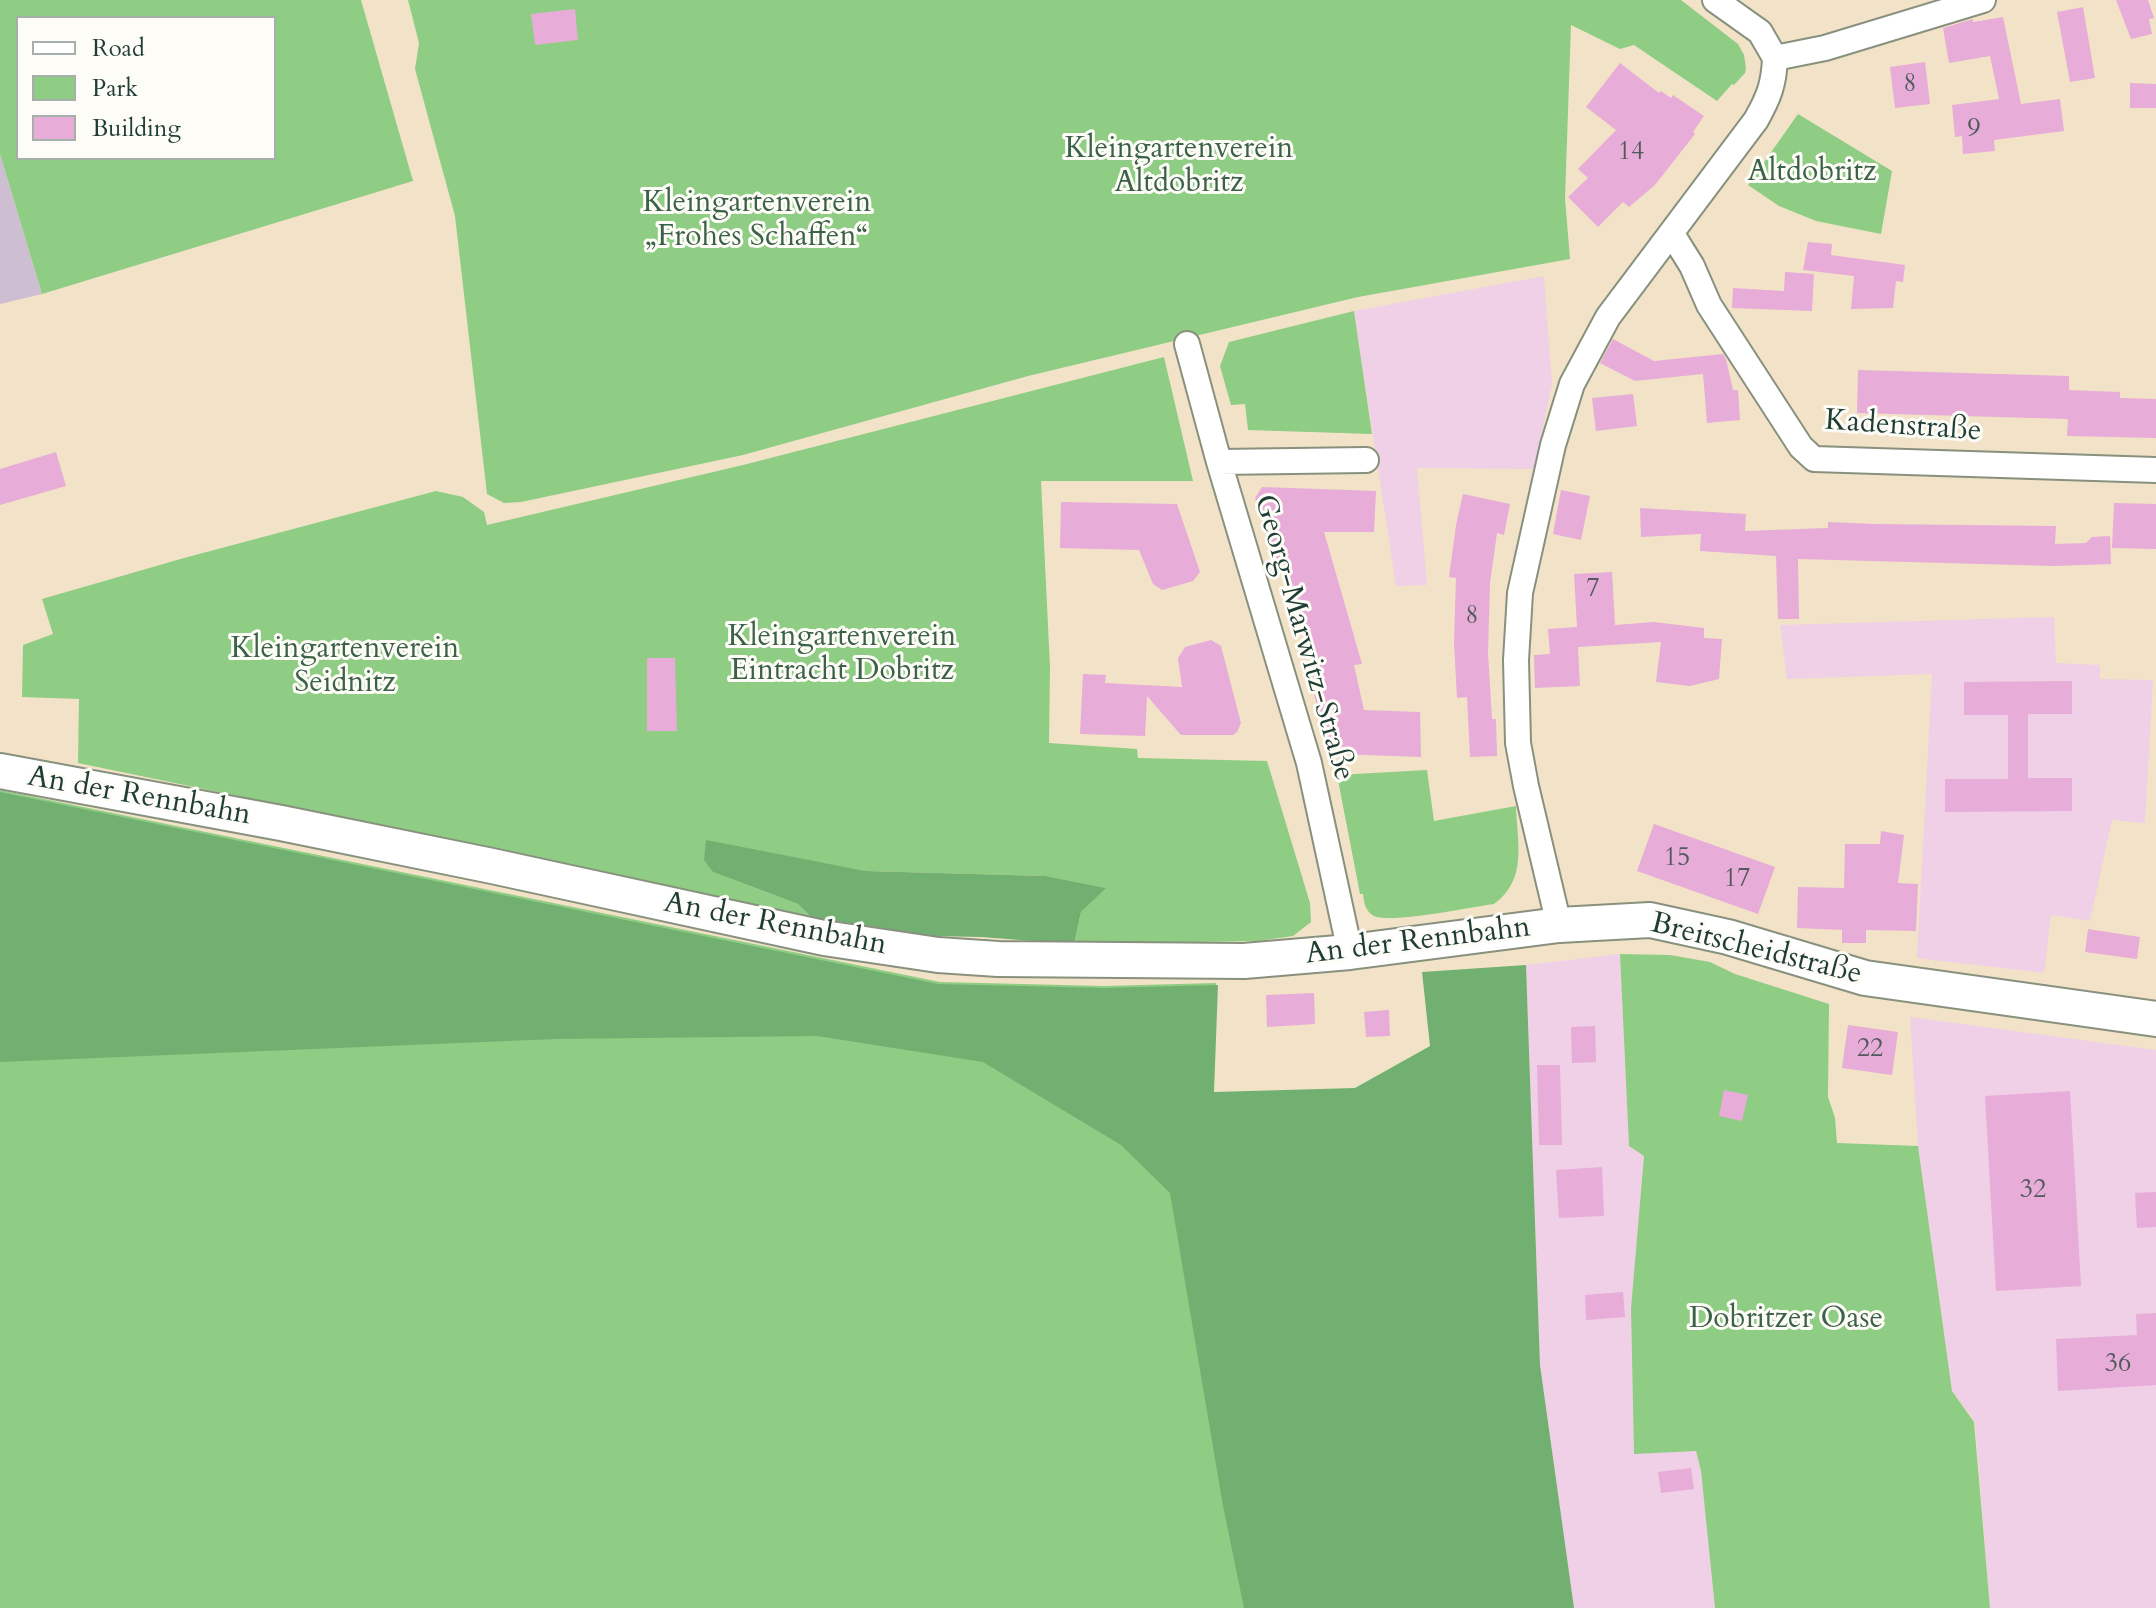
<!DOCTYPE html>
<meta charset="utf-8">
<style>
body{margin:0}
#map{position:relative;width:2156px;height:1608px;overflow:hidden;background:#f2e3c8;font-family:Cardo,serif}
canvas{display:block}
.legend{position:absolute;left:16px;top:16px;width:260px;height:144px;box-sizing:border-box;background:#fdfcf7;border:2px solid #a4b0a9;margin:0;padding:10px 14px;list-style:none;font-size:24px;color:#1f3d34}
.legend li{display:flex;align-items:center;gap:16px;height:40px}
.legend b{width:40px;border:2px solid #a4b0a9}
</style>
<div id="map">
<canvas width="2156" height="1608"></canvas>
<ul class="legend">
<li><b style="height:10px;background:#fff"></b>Road</li>
<li><b style="height:22px;background:#8ecd83"></b>Park</li>
<li><b style="height:22px;background:#e7acd7"></b>Building</li>
</ul>
</div>
<script>
const context = document.querySelector('canvas').getContext('2d');
context.lineJoin = 'round';
function paint(path, color) { context.fillStyle = color; context.fill(path, 'evenodd'); }
function strokePath(path, color, width, dash) { context.strokeStyle = color; context.lineWidth = width; context.lineCap = dash ? 'butt' : 'round'; context.setLineDash(dash || []); context.stroke(path); }
function drawText(font, color, halo, rows, align = 'center') {
  context.font = font + ' Cardo,serif'; context.lineWidth = 6; context.setLineDash([]); context.textBaseline = 'middle'; context.strokeStyle = halo; context.fillStyle = color; for (const [text, x, y, turn = 0] of rows) {
    context.save(); context.translate(x, y); context.rotate((+turn || 0) * Math.PI / 180); context.textAlign = isNaN(turn) ? turn : align; if (halo) context.strokeText(text, 0, 0); context.fillText(text, 0, 0); context.restore();
  }
}
const built = new Path2D(`
 M1544,276L1552,385L1534,469L1417,468L1427,585L1396,586L1354,311Z
 M2054,617L2056,663L2100,665V679L2153,680L2145,823L2112,820L2090,921L2051,915L2044,973L1917,958L1932,674L1787,679L1780,625Z
 M1620,954L1629,1146L1644,1156L1631,1308L1634,1453L1696,1451L1701,1471L1715,1608H1574L1540,1365L1526,965Z
 M1910,1017L2156,1050V1608H1990L1975,1422L1952,1391L1918,1146Z`);
const industrial = new Path2D(`
 M0,154L42,294L0,304Z`);
const green = new Path2D(`
 M0,0H361L413,181L42,294L0,154ZM274,18V158H18V18Z
 M408,0H1681L1738,44L1744,55L1746,68L1745,73L1734,85L1732,84L1717,101L1634,45L1620,49L1571,25L1565,198L1570,259L1358,297L1028,376L743,455L521,502L504,503L487,494L455,216L415,69L419,43Z
 M1798,114L1892,171L1881,234L1816,221L1779,206L1748,185Z
 M1354,311L1372,434L1248,430L1245,404L1231,405L1220,366L1229,342Z
 M1164,357L1193,481H1041L1050,667L1049,743L1137,749L1138,758L1267,761L1310,903L1311,922L1293,936L1258,941L1074,944L1081,912L1105,888L1046,876L866,871L706,841L713,872L798,904L811,917L663,888L508,852L78,763L79,699L22,697L23,645L53,634L42,599L184,558L436,491L463,497L484,512L487,525L743,465Z
 M1427,770L1434,821L1516,806C1517,843 1528,879 1494,904C1471,907 1391,924 1374,916C1365,911 1364,903 1363,894H1360L1337,775Z
 M0,790L940,982L1104,986L1216,983L1206,1091L1560,1608H0Z
 M1620,954L1670,955L1710,962L1735,974L1829,1004L1828,1097L1835,1118L1837,1143L1918,1146L1952,1391L1974,1422L1990,1608H1715L1701,1471L1696,1451L1634,1454L1631,1308L1644,1156L1629,1146Z`);
const forest = new Path2D(`
 M0,792L938,984L1104,988L1218,985L1214,1092L1355,1088L1430,1046L1422,972L1526,965L1540,1365L1574,1608H1244L1223,1506L1170,1193L1121,1145L983,1062L817,1036L556,1039L0,1062Z
 M706,840L866,871L1046,876L1106,888L1081,912L1074,944L981,937L933,936L811,917L798,904L713,872L704,860Z`);
const building = new Path2D(`
 M2116,0H2148L2154,18L2149,19L2152,34L2131,39Z
 M2083,7L2095,78L2070,82L2057,12Z
 M575,9L578,40L535,45L531,14Z
 M2003,17L2021,104L2060,99L2064,131L1994,140L1995,151L1963,154L1962,136L1955,137L1952,105L1999,99L1990,56L1949,63L1943,28L1973,19V22Z
 M1925,62L1930,104L1895,108L1890,67Z
 M1620,63L1659,93L1661,91L1671,98L1673,95L1704,116L1693,132L1695,134L1655,185L1629,207L1623,202L1598,227L1568,197L1588,178L1578,169L1616,130L1586,107Z
 M2130,83L2156,84V108H2130Z
 M1808,242L1832,244L1831,255L1905,265L1903,282L1896,281L1893,308L1851,309L1854,276L1803,270Z
 M1785,272L1814,274L1812,311L1732,308L1733,288L1784,291Z
 M1613,339L1654,361L1723,354L1726,359L1733,390H1738L1740,420L1707,423L1703,374L1635,381L1600,363Z
 M1858,370L2069,376V390L2120,392V398L2156,399V438L2067,436L2068,419L1857,413Z
 M1633,394L1637,426L1596,431L1592,398Z
 M56,452L66,486L0,505V469Z
 M1262,487L1376,491L1374,532H1324L1362,664L1354,665L1364,710L1420,712L1421,757L1338,754L1329,747L1310,680L1317,671L1309,645L1286,566L1275,561L1255,498Z
 M1561,490L1590,496L1581,540L1553,534Z
 M1463,494L1510,504L1504,535L1497,533L1490,583L1488,653L1492,719H1496L1497,756L1470,757L1467,697L1457,698L1454,643L1456,578L1449,577L1456,525Z
 M1061,502L1177,504L1200,572L1193,581L1162,590L1153,584L1139,550L1060,548Z
 M2114,503L2156,504V549L2112,548Z
 M1640,508L1746,514L1745,531L1828,528V522L1874,524L2056,526L2055,544L2086,543L2092,537L2110,536L2111,564L2055,566L1798,559L1799,619H1778L1776,556L1700,551L1701,534L1641,537Z
 M1612,572L1615,625L1654,622L1704,628V638L1722,639L1719,679L1690,686L1656,682L1661,642L1578,647L1580,686L1535,688L1534,655L1550,654L1548,629L1577,627L1574,574Z
 M1211,640L1221,646L1241,723L1237,732L1233,735H1181L1147,696L1145,736L1080,734L1083,674L1106,675L1105,683L1182,687L1178,658L1185,647Z
 M647,658H675L677,731H647Z
 M2072,681V714H2028V778H2072V811L1945,812V779H2008V715H1964V682Z
 M1654,824L1775,867L1758,914L1637,871Z
 M1881,831L1904,835L1898,883L1918,884L1916,931L1866,930V943H1842V930L1797,928L1798,887L1844,888L1845,844H1880Z
 M2088,929L2140,937L2137,959L2085,952Z
 M1314,993L1315,1024L1267,1027L1266,995Z
 M1389,1010L1390,1036L1366,1037L1364,1012Z
 M1848,1025L1898,1032L1892,1075L1842,1068Z
 M1595,1026L1596,1062L1572,1063L1571,1027Z
 M1537,1065H1560L1562,1145H1539Z
 M1724,1090L1748,1095L1742,1121L1719,1116Z
 M2070,1091L2081,1286L1996,1291L1985,1096Z
 M1602,1167L1604,1216L1559,1218L1556,1170Z
 M2156,1192V1227L2137,1228L2135,1193Z
 M1623,1292L1625,1317L1586,1320L1585,1295Z
 M2156,1313V1385L2058,1391L2056,1339L2137,1335L2136,1314Z
 M1691,1468L1694,1489L1661,1493L1658,1472Z`);
const street = new Path2D(`
 M1715,0L1760,32L1775,58
 M1775,58L1825,48L1983,0
 M1672,234L1692,266L1709,305L1801,447L1814,459L2156,470
 M1187,344L1219,462L1309,763L1350,952
 M1219,462L1366,460
 M1559,925L1526,786L1518,743L1516,660L1520,593L1553,445L1572,384L1608,317L1756,120C1769,97 1774,84 1775,58`);
const secondary = new Path2D(`
 M0,771L281,823L492,866L824,938L938,955L998,959L1244,961L1350,952L1559,925L1650,920L1728,937L1865,978L2156,1019`);
const numberNames = [
 ["8",1910,85],
 ["9",1974,130],
 ["14",1631,153],
 ["7",1593,590],
 ["8",1472,617],
 ["15",1677,859],
 ["17",1737,880],
 ["22",1870,1050],
 ["32",2033,1191],
 ["36",2118,1365]
];
const parkNames = [
 ["Kleingartenverein",1179,150],
 ["Altdobritz",1179,184],
 ["Altdobritz",1812,173],
 ["Kleingartenverein",757,204],
 ["„Frohes Schaffen“",757,238],
 ["Kleingartenverein",842,638],
 ["Eintracht Dobritz",842,672],
 ["Kleingartenverein",345,650],
 ["Seidnitz",345,684],
 ["Dobritzer Oase",1786,1320]
];
const streetNames = [
 ["Kadenstraße",1903,427,4],
 ["Georg-Marwitz-Straße",1303,638,74],
 ["An der Rennbahn",139,797,10],
 ["An der Rennbahn",775,925,11],
 ["An der Rennbahn",1418,942,-7],
 ["Breitscheidstraße",1756,950,14]
];
paint(built, '#efd0e6');
paint(industrial, '#cdbed2');
paint(green, '#8ecd83');
paint(forest, '#72b071');
paint(building, '#e7acd7');
strokePath(street, '#88907e', 28);
strokePath(secondary, '#88907e', 38);
strokePath(street, '#fff', 24);
strokePath(secondary, '#fff', 34);
drawText('26px', '#51595d', null, numberNames);
drawText('30px', '#3b6148', '#fdfcf7', parkNames);
drawText('30px', '#1f3d34', '#fdfcf7', streetNames);
</script>
